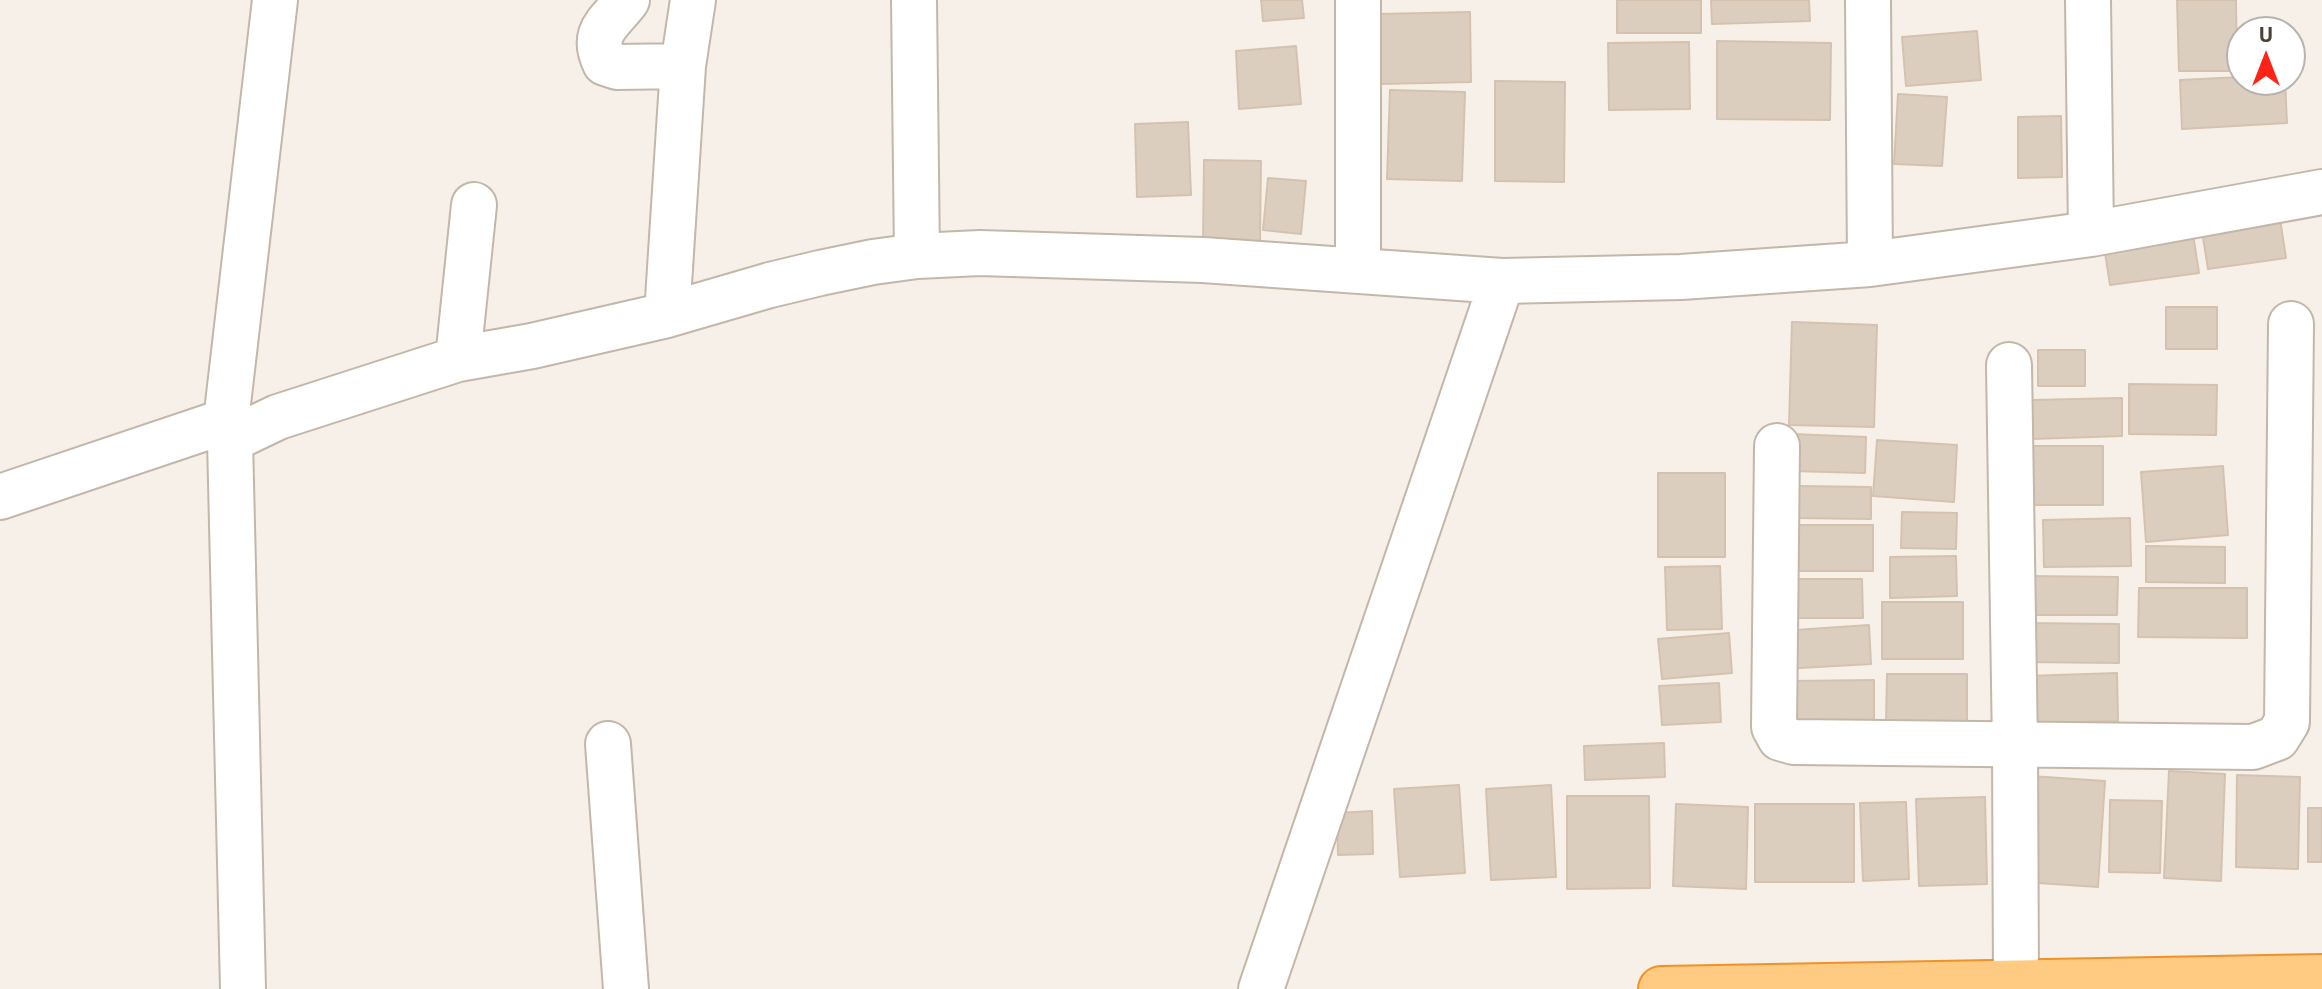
<!DOCTYPE html>
<style>
body{margin:0}
#map{position:relative;width:2322px;height:989px;overflow:hidden;background:#f6f0e8;font-family:"Titillium Web",sans-serif}
canvas{display:block}
.north{position:absolute;left:2226px;top:16px;width:80px;height:80px;box-sizing:border-box;background:#fff;border:2px solid #b7b3ae;border-radius:50%;rotate:0deg;font-size:22px;font-weight:700;line-height:32px;text-align:center;color:#4a4035}
.north::after{content:'';display:block;margin:auto;width:28px;height:36px;background:#ff2216;clip-path:polygon(50% 0,100% 100%,50% 72%,0 100%)}
</style>
<div id="map">
<canvas width="2322" height="989"></canvas>
<div class="north">U</div>
</div>
<script>
const context = document.querySelector('canvas').getContext('2d');
context.lineJoin = 'round';
function paint(path, color) { context.fillStyle = color; context.fill(path, 'evenodd'); }
function strokePath(path, color, width, dash) { context.strokeStyle = color; context.lineWidth = width; context.lineCap = dash ? 'butt' : 'round'; context.setLineDash(dash || []); context.stroke(path); }
const building = new Path2D(`
 M1261,0H1302L1304,18L1263,21Z
 M1617,0H1701V33H1617Z
 M1711,0H1809L1810,21L1712,24Z
 M2177,0H2236L2237,71H2179Z
 M1470,12L1471,82L1380,84L1378,14Z
 M1977,31L1981,80L1906,86L1902,37Z
 M1717,41L1831,43L1830,120L1717,119Z
 M1689,42L1690,109L1609,110L1608,43Z
 M1296,46L1301,104L1239,109L1236,51Z
 M2242,77V80H2285L2287,123L2182,129L2180,80Z
 M1495,81L1565,82L1564,182L1495,181Z
 M1390,90L1465,92L1462,181L1387,179Z
 M1898,94L1947,97L1942,166L1894,164Z
 M2061,116L2062,177L2018,178V117Z
 M1188,122L1191,195L1137,197L1135,124Z
 M1204,160L1261,161L1260,242H1203Z
 M1268,178L1306,181L1301,234L1263,230Z
 M2280,219L2286,258L2208,269L2202,231Z
 M2193,234L2199,273L2110,285L2104,246Z
 M2166,307H2217V349H2166Z
 M1792,322L1877,325L1874,427L1789,425Z
 M2038,350H2085V386H2038Z
 M2129,384L2217,385L2216,435L2129,434Z
 M2122,398V436L2032,439L2031,400Z
 M1792,434L1866,437L1865,473L1791,471Z
 M1877,440L1957,445L1954,502L1873,496Z
 M2031,446H2103V505H2031Z
 M2223,466L2228,535L2146,542L2141,472Z
 M1658,473H1725V557H1658Z
 M1797,486L1871,487V519L1796,518Z
 M1902,512L1957,513L1956,549L1901,548Z
 M2130,518L2131,566L2044,567L2043,520Z
 M1797,525H1873V571H1797Z
 M2146,546L2225,547V583L2146,582Z
 M1956,556L1957,596L1890,598V557Z
 M1720,566L1722,629L1667,630L1665,567Z
 M2028,576L2118,577L2117,615H2028Z
 M1784,579H1862L1863,618H1784Z
 M2139,588H2247V638L2138,637Z
 M1882,602H1963V659H1882Z
 M2024,623L2119,624V663L2024,662Z
 M1869,625L1871,664L1782,669L1780,631Z
 M1729,633L1732,673L1662,679L1658,639Z
 M2117,673L2118,721L2027,723L2026,676Z
 M1887,674H1967V723H1886Z
 M1874,680V729H1792V681Z
 M1719,683L1721,722L1662,725L1659,686Z
 M1664,743L1665,777L1585,780L1584,746Z
 M2169,771L2225,774L2221,881L2164,878Z
 M2237,775L2300,777L2298,869L2236,867Z
 M2030,776L2105,781L2098,887L2023,882Z
 M1459,785L1465,873L1400,877L1394,789Z
 M1551,785L1556,877L1491,880L1486,789Z
 M1567,796H1649L1650,888L1567,889Z
 M1985,797L1987,884L1919,886L1916,799Z
 M2110,800L2162,801L2160,873L2109,872Z
 M1906,802L1909,879L1863,881L1860,803Z
 M1676,804L1748,807L1746,889L1673,886Z
 M1755,804H1854V882H1755Z
 M2308,808H2322V862H2308Z
 M1372,811L1373,854L1338,855L1337,813Z`);
const minor = new Path2D(`
 M627,0C609,24 590,32 605,63L617,67L683,66
 M914,0L917,256
 M1358,0V271
 M1868,0L1870,264
 M2088,0L2091,234
 M667,315L683,66L693,0
 M458,359L474,205
 M2009,365L2015,747L2016,982
 M230,440L278,417L458,359L532,346L667,315L770,285L820,273L873,262L917,256L980,253L1203,260L1502,281
 M1777,446L1774,727L1780,738L1794,742L2253,747L2277,738L2287,722L2291,324
 M0,497L226,421
 M608,744L626,989
 M243,989L230,440L226,421L275,0
 M1261,989L1502,281L1681,277L1870,264L2091,234L2322,192`);
const trunk = new Path2D(`
 M1661,989L2322,977`);
paint(building, '#dccebf');
strokePath(building, '#d5c2ae', 2);
strokePath(minor, '#c3b7a9', 48);
strokePath(trunk, '#f09228', 48);
strokePath(minor, '#fff', 44);
strokePath(trunk, '#ffca81', 44);
</script>
